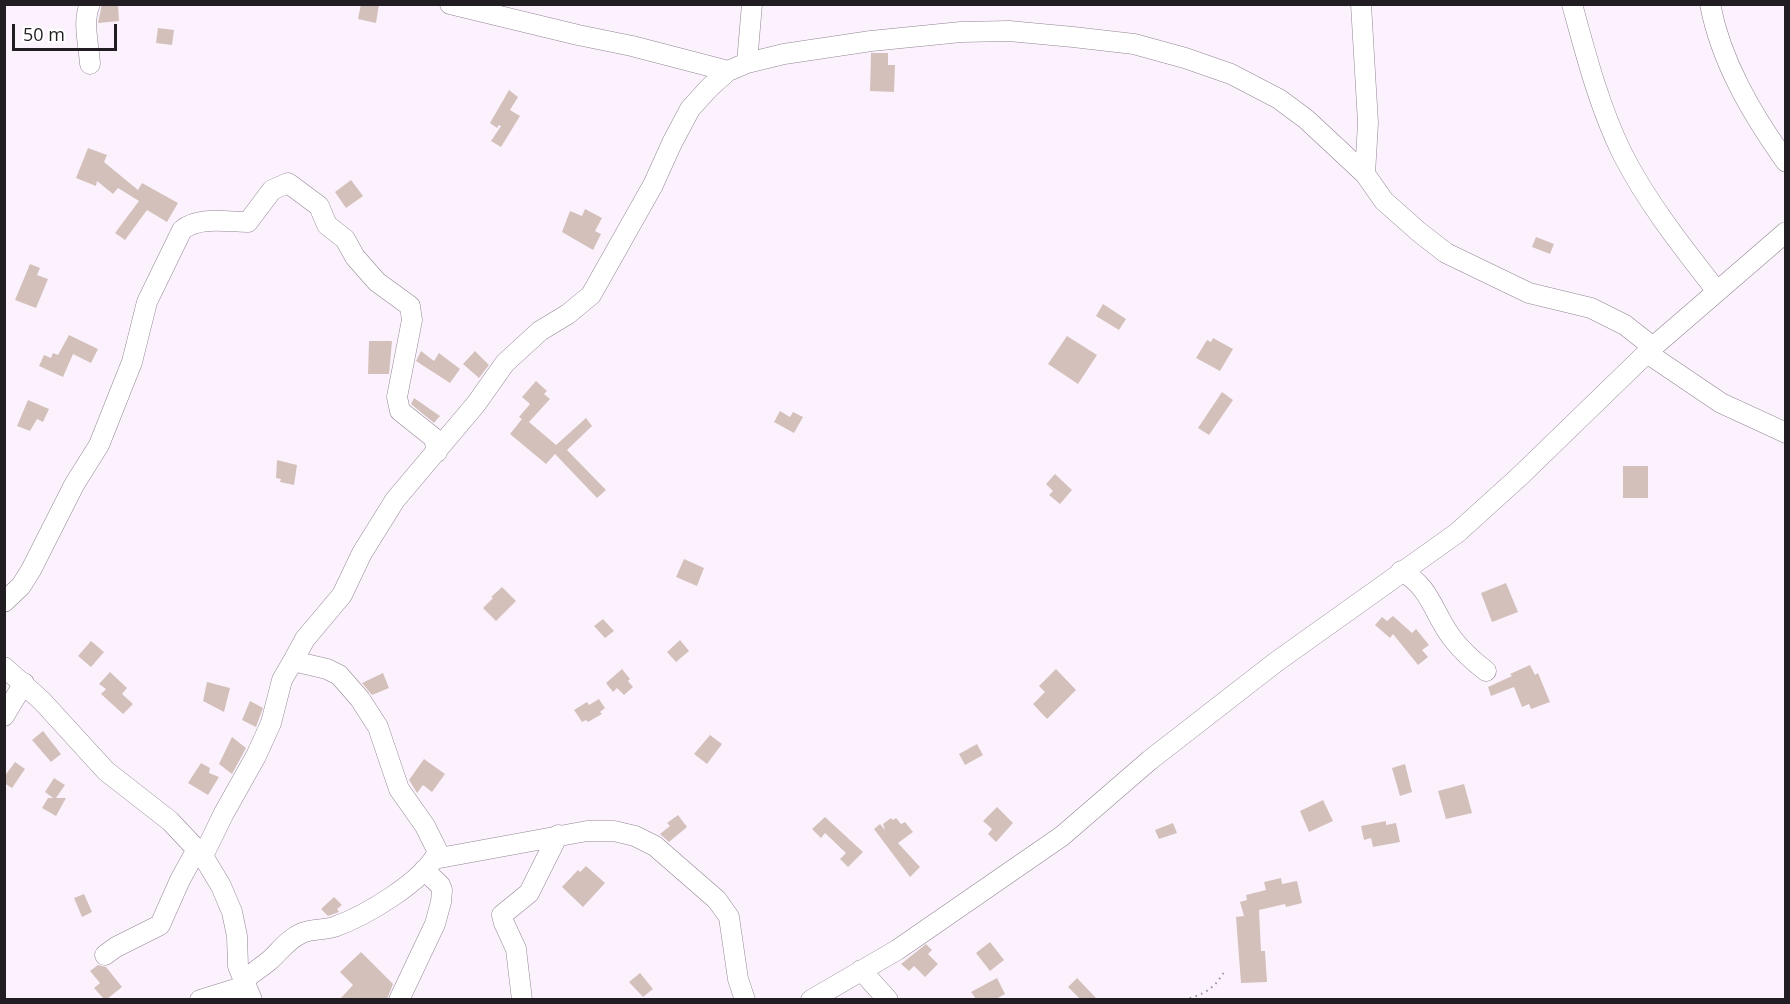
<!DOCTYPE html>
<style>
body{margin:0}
#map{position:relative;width:1790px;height:1004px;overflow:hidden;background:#fcf2fe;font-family:"Open Sans",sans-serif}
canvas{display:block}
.frame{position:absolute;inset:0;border:6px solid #211d22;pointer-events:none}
.scale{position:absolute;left:12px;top:24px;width:105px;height:27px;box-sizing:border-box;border:3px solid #211d22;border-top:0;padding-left:8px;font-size:18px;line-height:21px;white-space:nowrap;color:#211d22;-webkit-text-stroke:4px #fff;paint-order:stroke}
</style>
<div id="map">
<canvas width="1790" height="1004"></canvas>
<div class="frame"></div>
<div class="scale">50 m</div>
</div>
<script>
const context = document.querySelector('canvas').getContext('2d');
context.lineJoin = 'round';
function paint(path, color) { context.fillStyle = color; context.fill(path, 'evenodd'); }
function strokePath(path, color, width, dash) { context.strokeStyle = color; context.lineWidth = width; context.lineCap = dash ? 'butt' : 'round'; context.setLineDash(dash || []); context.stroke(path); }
const building = new Path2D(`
 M102,4H118L119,21L98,23Z
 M361,4H379L376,23L358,19Z
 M158,28L174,30L172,45L156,43Z
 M871,53H888V65H895L894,92L870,91Z
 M509,90L518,97L510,110L520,116L501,147L491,141L501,126L499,125L497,128L490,123Z
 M88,148L107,155L104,162L138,190L142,183L178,203L167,222L147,210L125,240L115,233L139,201L118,188L113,194L97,181L96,186L76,178Z
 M351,180L363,196L346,208L335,192Z
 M585,209L602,218L595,231L601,234L593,250L562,232L570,211L582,216Z
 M1536,237L1554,244L1550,254L1532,247Z
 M30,264L40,268L37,275L48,279L36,308L15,300Z
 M1103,304L1126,319L1119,330L1096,316Z
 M69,335L98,349L91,363L73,354L63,377L39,366L44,355L51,358L53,353L58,355Z
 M1067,336L1097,355L1078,384L1048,364Z
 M1213,338L1233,349L1220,371L1196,358L1207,340L1211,342Z
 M369,341H392L389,374H368Z
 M421,351L434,361L439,353L460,369L450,383L416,361Z
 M475,351L489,365L479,378L463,364Z
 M536,381L547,391L544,394L550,399L529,422L556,445L586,418L592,426L567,450L606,490L597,498L555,454L546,464L510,434L522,419L519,417L530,404L522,397Z
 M1222,392L1233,400L1209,435L1198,428Z
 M414,398L440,416L434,423L411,404Z
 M28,400L49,409L43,422L37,419L30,431L17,426Z
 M780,411L790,417L793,412L803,417L794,433L774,422Z
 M277,460L297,465L294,485L280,482L281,479L276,478Z
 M1623,466H1648V498H1623Z
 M1055,474L1072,490L1060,504L1049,495L1053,491L1046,484Z
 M684,559L704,568L697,586L676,577Z
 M1506,583L1518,612L1492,622L1481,593Z
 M502,587L516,601L496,621L483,608L493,598L491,597Z
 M1393,616L1412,633L1416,629L1429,645L1422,650L1428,657L1418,665L1393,634L1390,638L1375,625L1382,617L1387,621Z
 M603,619L614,631L605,638L594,626Z
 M680,640L689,651L676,662L667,652Z
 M91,641L104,652L91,667L78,656Z
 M1530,665L1535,675L1538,673L1550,702L1531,709L1529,704L1522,707L1514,687L1491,696L1488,687L1512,676L1510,674Z
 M622,669L630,679L628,681L633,687L624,695L617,688L613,692L606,683Z
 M1056,669L1076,690L1047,719L1033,704L1045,692L1039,686Z
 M110,672L127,688L122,694L133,704L123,714L101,694L106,689L99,684Z
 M383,673L389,688L372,695L362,683Z
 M207,682L230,688L224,712L203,701Z
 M599,699L605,708L600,712L602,714L588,722L586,720L582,722L574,710L587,702L589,705Z
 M250,701L263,708L256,727L242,720Z
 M43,731L61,754L51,762L32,740Z
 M710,735L722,744L707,764L694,754Z
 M232,737L246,748L232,774L219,764Z
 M977,744L983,755L965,765L959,754Z
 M424,759L445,774L432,792L423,785L417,793L409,780Z
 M15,762L25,769L12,788L4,783V777Z
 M201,763L210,768L209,773L219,777L208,795L188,783Z
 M1405,764L1412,792L1400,796L1392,768Z
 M54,778L65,785L56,798H66L56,816L42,808L48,798H53L45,792Z
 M1464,784L1472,813L1446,819L1438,791Z
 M1323,800L1333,821L1309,832L1300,811Z
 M997,807L1013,823L996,842L988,834L992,829L983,821Z
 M678,815L687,827L669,842L660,834L670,826L667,823Z
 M825,817L863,852L848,867L840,859L846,853L825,833L821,838L812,829Z
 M891,818L893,820L896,818L901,824L905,822L913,832L898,843L920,867L910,877L874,829L880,824L885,830L883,824Z
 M1386,821V825L1396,823L1400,842L1373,847L1371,838L1364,840L1361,826Z
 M1173,823L1177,833L1159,839L1155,830Z
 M586,866L605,883L583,907L562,887L578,870L580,872Z
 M1281,878L1282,884L1297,881L1302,903L1286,907L1285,904L1259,910L1261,951H1265L1267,982L1241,983L1236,917L1244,916L1240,902L1247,900L1246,895L1266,890L1264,882Z
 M84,894L92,912L82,917L74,898Z
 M334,897L342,905L337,909L339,912L328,916L321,909Z
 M990,942L1004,960L990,971L976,953Z
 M926,944L932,950L928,954L938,964L925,977L914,966L909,971L901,964Z
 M361,952L393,984L387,999H340L353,985L340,972Z
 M98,965L106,967L122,987L107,999H104L94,988L100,983L90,971Z
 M640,973L653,989L643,997L629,982Z
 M997,978L1005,994L996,999H976L971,992Z
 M1077,978L1097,999H1080L1068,987Z`);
const path = new Path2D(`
 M1184,1000C1207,993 1214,989 1226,969`);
const minor = new Path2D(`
 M90,4C82,21 89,46 90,64
 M450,4L578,35L632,46L728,71
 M1361,4L1368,123L1365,174
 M1572,4C1586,55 1599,106 1622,153C1646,201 1683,248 1716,290
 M1710,4C1721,62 1752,114 1786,162
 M747,63L752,4
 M1647,353L1721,403L1786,433
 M1401,571C1431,587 1433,613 1452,638C1462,651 1473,661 1486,671
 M4,602L21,586L31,570L74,485L99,445L132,362L147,302L182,230C199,216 227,222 248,222L272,190L288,183L319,206L327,225L345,239L355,257L377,282L410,306L412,320L397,397L400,411L434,438L437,452
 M4,667L42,701L106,771L170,821L203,856L221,886L232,912L237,936L238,966L252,1000
 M4,716L24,683
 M203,856L224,813L256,756L271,723L282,680L293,661L305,639L342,595L362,553L395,500L476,404L505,363L540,331L568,314L591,295L653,185L672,143L690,109L709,88L728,71L747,63L784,54L871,41L961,32L1009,31L1073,37L1134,44L1185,58L1231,74L1279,99L1306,119L1365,174L1384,201L1419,232L1446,253L1529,293L1591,308L1625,325L1653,347
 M434,859L587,831H614L635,836L655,846L717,900L729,917L738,979L745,1000
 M105,955L116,947L160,925L180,880L197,849
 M861,970L888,1000
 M244,980C252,973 262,967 270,960C280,951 288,939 302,933C312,929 324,930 334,927C365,916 423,882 438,852L425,826L399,789L378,727L360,699L339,675L327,669L293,661
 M200,1000L245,986
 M399,1000L435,924L441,902L442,890L440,885L424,870
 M522,1000L516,949L504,923L502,915L529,893L558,835
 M811,1000L897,950L1062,836L1150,760L1276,662L1457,533L1520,476L1653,347L1786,232`);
paint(building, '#d4c0bb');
strokePath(minor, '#918592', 21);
strokePath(path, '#979099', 2, [1.5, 4.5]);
strokePath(minor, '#fff', 20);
</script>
